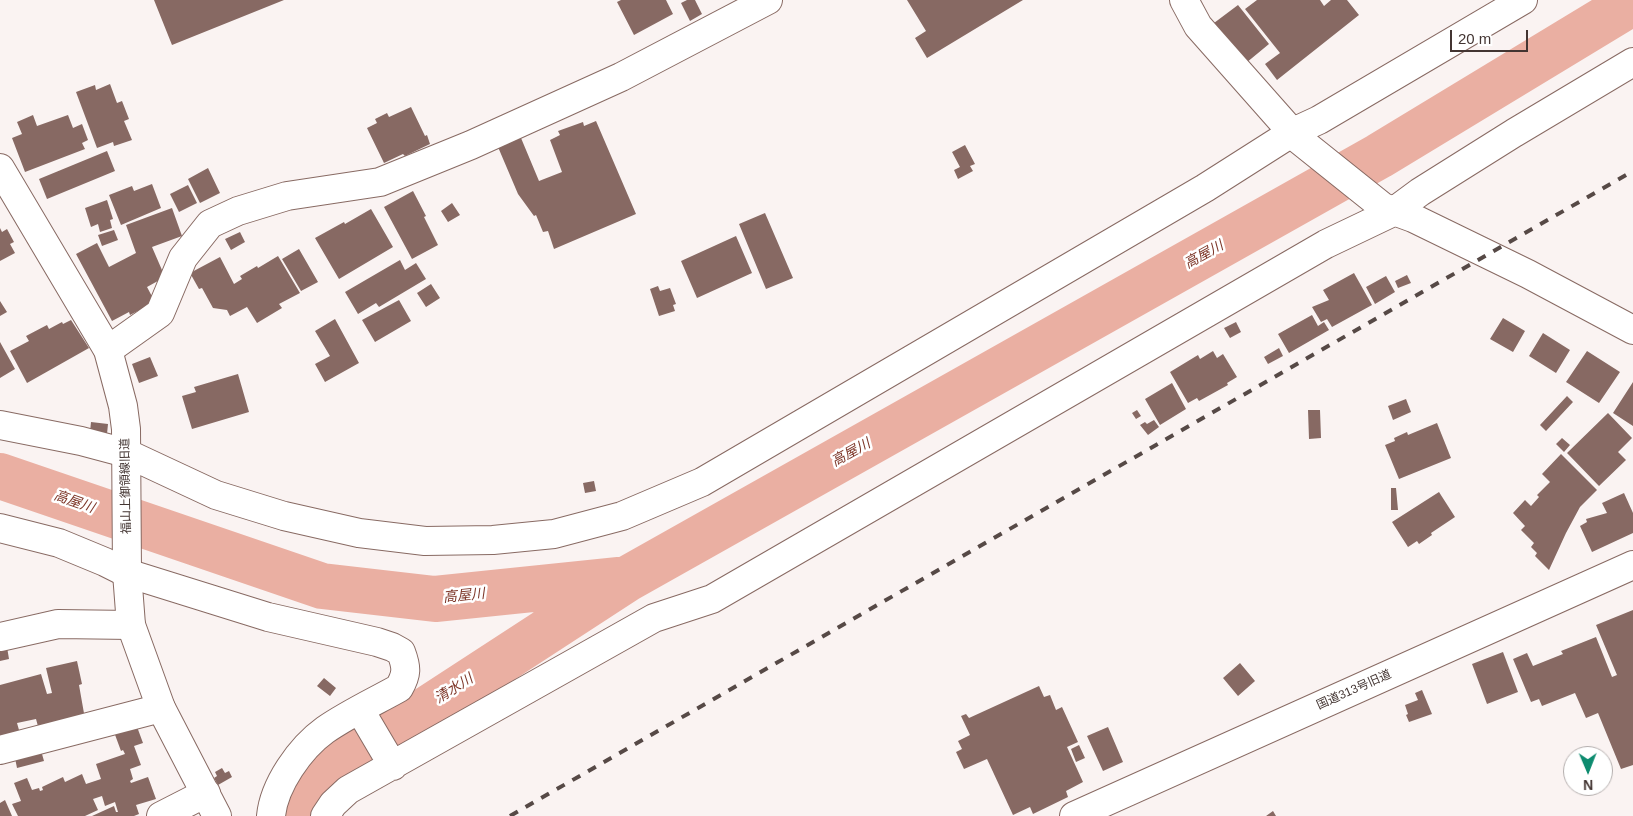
<!DOCTYPE html>
<meta charset="utf-8">
<style>
body{margin:0}
#map{position:relative;width:1633px;height:816px;overflow:hidden;background:#faf3f2;font-family:Helvetica,sans-serif}
canvas{display:block}
.north{position:absolute;left:1563px;top:746px;width:50px;height:50px;box-sizing:border-box;background:#fff;border:1px solid #b4aead;border-radius:50%;rotate:179deg;font-size:14px;font-weight:700;line-height:20px;text-align:center;color:#433532}
.north::after{content:'';display:block;margin:auto;width:18px;height:22px;background:#0d8b6f;clip-path:polygon(50% 0,100% 100%,50% 72%,0 100%)}
.scale{position:absolute;left:1450px;top:30px;width:78px;height:22px;box-sizing:border-box;border:2px solid #433532;border-top:0;padding-left:6px;font-size:15px;line-height:18px;white-space:nowrap;color:#433532;-webkit-text-stroke:4px #fff;paint-order:stroke}
</style>
<div id="map">
<canvas width="1633" height="816"></canvas>
<div class="north">N</div>
<div class="scale">20 m</div>
</div>
<script>
const context = document.querySelector('canvas').getContext('2d');
context.lineJoin = 'round';
function strokePath(path, color, width, dash) { context.strokeStyle = color; context.lineWidth = width; context.lineCap = dash ? 'butt' : 'round'; context.setLineDash(dash || []); context.stroke(path); }
function paint(path, color) { context.fillStyle = color; context.fill(path, 'evenodd'); }
function drawText(font, color, halo, rows, align = 'center') {
  context.font = font + ' Helvetica,"Noto Sans JP",sans-serif'; context.lineWidth = 5; context.setLineDash([]); context.textBaseline = 'middle'; context.strokeStyle = halo; context.fillStyle = color; for (const [text, x, y, turn = 0] of rows) {
    context.save(); context.translate(x, y); context.rotate((+turn || 0) * Math.PI / 180); context.textAlign = isNaN(turn) ? turn : align; if (halo) context.strokeText(text, 0, 0); context.fillText(text, 0, 0); context.restore();
  }
}
const river = new Path2D(`
 M0,476L322,586L435,599L619,580
 M300,816L308,793L330,768L395,730L627,579L1379,156L1633,2`);
const building = new Path2D(`
 M154,0H284L172,45Z
 M621,0H666L673,14L634,35L617,2Z
 M687,0H695L702,14L690,21L681,3Z
 M907,0H1023L927,58L915,38L926,31Z
 M1257,0H1320L1324,6L1331,0H1347L1359,15L1277,80L1265,64L1280,53L1245,9Z
 M1238,5L1269,44L1246,63L1214,23Z
 M110,84L117,103L122,101L129,119L124,121L132,140L114,146L113,142L97,148L76,92L95,85L96,90Z
 M411,107L425,136L427,135L430,144L405,156L403,154L384,163L367,128L377,123L375,119L387,113L389,117Z
 M33,115L37,126L68,115L73,128L82,124L88,140L82,143L85,149L25,172L12,138L22,134L17,122Z
 M596,121L636,214L554,249L548,231L543,232L536,215L534,216L518,194L498,147L521,138L539,181L562,172L550,140L560,135L558,131L583,122L584,126Z
 M965,145L975,164L970,166L973,171L958,179L954,170L960,167L952,152Z
 M107,151L115,171L47,199L39,179Z
 M208,168L220,193L200,203L188,179Z
 M152,184L161,208L121,225L109,195L132,186L134,191Z
 M188,185L197,203L179,212L170,194Z
 M413,191L426,216L424,217L438,245L412,259L384,207Z
 M107,200L113,219L110,220L112,228L100,232L98,224L91,227L85,208Z
 M452,203L460,215L448,222L441,211Z
 M172,208L182,236L152,247L165,277L147,287L155,302L130,315L129,312L112,321L76,254L97,243L109,267L136,253L126,225Z
 M371,209L393,247L339,279L315,238L344,222L345,224Z
 M765,213L793,278L766,289L739,224Z
 M0,228L2,232L7,229L14,242L10,244L15,253L0,261Z
 M114,230L118,240L102,246L98,235Z
 M240,232L245,242L231,250L225,239Z
 M736,236L752,273L697,298L681,261Z
 M299,249L318,282L301,291L282,259Z
 M278,256L300,293L279,304L282,308L257,323L247,307L230,316L227,310L213,308L202,288L199,289L190,273L220,257L234,284L242,279L240,276L257,266L258,268Z
 M400,260L405,270L416,263L426,279L379,307L376,303L358,314L345,292Z
 M1354,273L1372,305L1332,327L1327,319L1321,322L1312,307L1329,300L1323,290Z
 M1407,275L1411,283L1398,288L1395,281Z
 M1386,276L1395,292L1375,304L1366,287Z
 M431,284L440,298L426,307L417,293Z
 M658,286L660,291L670,288L676,304L673,305L675,311L659,316L650,289Z
 M399,300L411,321L375,342L362,320Z
 M0,301L7,312L0,316Z
 M1312,315L1318,326L1324,322L1329,330L1289,353L1278,334Z
 M1503,318L1525,331L1513,352L1490,339Z
 M335,319L359,363L325,382L315,364L330,356L315,331Z
 M71,320L89,348L27,383L10,351L29,341L26,336L47,325L49,329L62,322L63,324Z
 M1236,322L1241,332L1230,338L1224,328Z
 M1543,333L1570,350L1556,373L1529,356Z
 M0,342L15,369L0,378Z
 M1279,348L1283,356L1268,364L1264,357Z
 M1213,351L1217,358L1223,354L1237,377L1227,383L1228,385L1199,401L1197,398L1188,403L1170,372L1198,355L1200,359Z
 M1587,351L1620,372L1599,403L1566,382Z
 M150,357L158,376L139,383L132,364Z
 M238,374L249,412L192,429L182,396L196,392L194,387Z
 M1633,382V426L1613,413Z
 M1172,383L1186,409L1160,425L1145,399Z
 M1567,396L1573,402L1546,431L1540,425Z
 M1406,399L1411,412L1393,420L1388,406Z
 M1137,410L1141,416L1136,419L1132,413Z
 M1308,410H1320L1321,438L1309,439Z
 M1608,413L1632,438L1618,452L1626,460L1599,486L1567,453Z
 M1154,420L1159,427L1148,435L1140,425L1145,422L1147,424Z
 M91,422L108,424L107,434L90,432Z
 M1437,423L1451,458L1399,479L1385,445L1395,441L1394,438L1407,432L1408,435Z
 M1562,438L1570,445L1564,452L1556,444Z
 M1561,454L1597,490L1580,507L1566,533L1549,570L1535,556L1537,553L1531,547L1534,543L1521,530L1525,526L1513,513L1525,500L1531,506L1539,497L1537,495L1550,482L1542,474Z
 M594,481L596,491L585,493L583,483Z
 M1391,488H1396L1398,510H1391Z
 M1439,492L1455,517L1431,533L1432,535L1419,544L1417,541L1408,547L1392,522Z
 M1624,493L1633,513V533L1592,552L1580,526L1587,522L1586,519L1607,513L1602,503Z
 M1633,610V765L1621,769L1598,713L1586,718L1575,693L1542,706L1539,699L1531,702L1513,659L1527,653L1533,666L1563,654L1561,651L1596,637L1612,677L1617,675L1596,625Z
 M7,647L9,659L0,661V648Z
 M1503,652L1518,692L1487,704L1472,664Z
 M77,661L82,684L79,685L85,719L39,730L36,719L17,723L21,737L0,742V685L41,674L47,694L52,693L46,668Z
 M1240,663L1255,681L1238,696L1223,678Z
 M324,678L336,688L330,696L317,686Z
 M1039,686L1044,697L1050,695L1056,710L1062,707L1078,742L1067,747L1083,782L1066,791L1068,797L1033,814L1030,807L1013,815L987,759L964,769L956,752L962,749L958,741L970,735L961,716L966,714L969,718Z
 M1422,690L1432,714L1409,722L1406,715L1408,714L1405,705L1418,700L1415,693Z
 M136,724L143,743L134,746L141,765L130,769L133,779L130,781L131,783L148,777L156,799L136,805L139,814L134,816H92L114,806L116,812H118L115,802L105,806L102,796L93,799L98,810L85,816H18L12,804L21,801L14,783L27,778L32,790L39,788L40,791L43,790L42,787L63,777L65,782L82,774L86,784L101,779L96,764L125,754L123,750L121,751L114,732Z
 M1108,727L1123,762L1103,771L1087,736Z
 M1079,745L1085,758L1076,762L1071,749Z
 M40,747L44,761L17,768L14,753Z
 M222,768L225,773L229,771L232,777L218,785L214,778L217,776L215,772Z
 M5,800L12,816H0V803Z
 M1273,811L1276,816H1266Z`);
const street = new Path2D(`
 M1184,0L1198,26L1298,139L1383,207L1413,218L1528,274L1633,330
 M108,350L160,313L183,258L210,224L238,211L287,196L380,182L471,145L621,77L768,0
 M0,425L81,441L126,453L216,495L284,516L359,533L425,541L493,540L554,534L622,516L702,482L1205,188L1293,132L1319,120L1523,0
 M0,528L59,543L105,562L127,573L268,617L377,642L392,647L401,652C407,668 407,674 399,688C374,702 348,714 325,730C300,748 274,785 271,816
 M0,637L58,624L131,625
 M360,710L393,766
 M0,750L161,708
 M161,816L206,793
 M325,816L333,804L348,790L654,618L712,599L1326,244L1393,212L1420,192L1514,133L1633,62`);
const secondary = new Path2D(`
 M0,168L108,350L123,406L126,429L127,573L131,625L161,708L217,816
 M1074,816L1633,565`);
const rail = new Path2D(`
 M510,816L1633,171`);
const streetNames = [
 ["福山上御領線旧道",126,486,-91],
 ["国道313号旧道",1354,690,-24]
];
const waterNames = [
 ["高屋川",1204,255,-29],
 ["高屋川",851,453,-29],
 ["高屋川",74,502,19],
 ["高屋川",464,596,-6],
 ["清水川",454,689,-32]
];
strokePath(river, '#eaafa2', 46);
paint(building, '#876963');
strokePath(street, '#886a63', 30);
strokePath(secondary, '#886a63', 30);
strokePath(street, '#fff', 28);
strokePath(secondary, '#fff', 28);
strokePath(rail, '#564946', 4, [9, 9]);
drawText('12px', '#433532', '#fff', streetNames);
drawText('italic 14px', '#7d3628', '#fff', waterNames);
</script>
